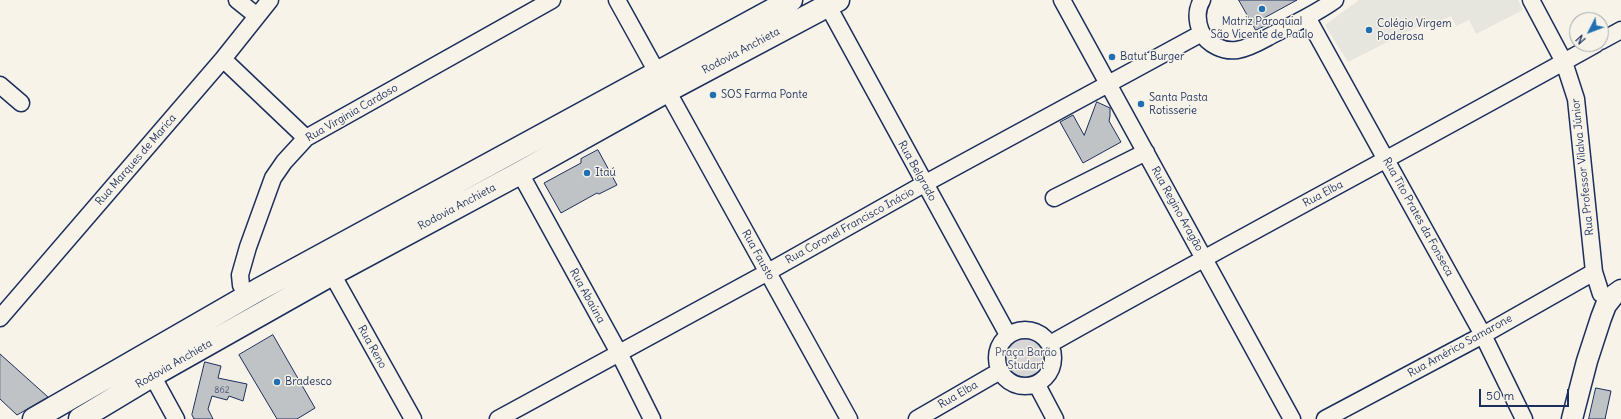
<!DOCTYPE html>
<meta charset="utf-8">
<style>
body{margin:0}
#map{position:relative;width:1621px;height:419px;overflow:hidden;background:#f7f3e8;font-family:Delius,sans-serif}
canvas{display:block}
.north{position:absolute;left:1569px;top:12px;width:40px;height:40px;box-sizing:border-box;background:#f7f3e8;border:1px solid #9fa5b1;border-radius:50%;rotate:228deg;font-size:11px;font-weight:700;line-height:16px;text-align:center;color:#1b2f5e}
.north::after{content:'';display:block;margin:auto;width:14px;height:18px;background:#1f6fb2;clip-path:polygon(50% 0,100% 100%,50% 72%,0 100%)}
.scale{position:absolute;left:1479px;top:389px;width:90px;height:18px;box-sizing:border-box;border:2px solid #1b2f5e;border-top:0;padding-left:5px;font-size:12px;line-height:14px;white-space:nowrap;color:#1b2f5e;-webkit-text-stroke:3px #f7f3e8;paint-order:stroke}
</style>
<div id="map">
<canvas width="1621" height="419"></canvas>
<div class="north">N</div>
<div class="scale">50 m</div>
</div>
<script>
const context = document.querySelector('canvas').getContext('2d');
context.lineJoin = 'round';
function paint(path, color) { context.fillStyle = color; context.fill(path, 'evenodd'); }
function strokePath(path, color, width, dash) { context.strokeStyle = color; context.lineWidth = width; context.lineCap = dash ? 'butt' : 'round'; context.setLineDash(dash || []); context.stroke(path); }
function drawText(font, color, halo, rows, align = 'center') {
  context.font = font + ' Delius,sans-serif'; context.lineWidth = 3; context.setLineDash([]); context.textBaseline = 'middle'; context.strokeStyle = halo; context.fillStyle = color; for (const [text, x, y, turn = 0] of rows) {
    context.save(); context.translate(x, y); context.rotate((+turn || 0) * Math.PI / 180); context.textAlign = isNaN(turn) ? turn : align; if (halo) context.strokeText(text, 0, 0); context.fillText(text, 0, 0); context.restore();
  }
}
const built = new Path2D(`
 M1359,0H1518L1523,10L1476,34L1469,20L1456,26L1451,16L1428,27L1425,23L1348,62L1325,25Z`);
const green = new Path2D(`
 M1002 359a24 24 0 1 1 48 0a24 24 0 1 1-48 0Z`);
const building = new Path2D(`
 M1239,0H1297L1264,18L1267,25L1256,30Z
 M1097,102L1110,108V116L1109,121L1121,142L1083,163L1060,122L1073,115L1084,135Z
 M598,150L617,185L599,194L597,193L561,213L544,183L581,163V159Z
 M273,335L315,408L297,419H277L239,355Z
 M0,354L48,397L17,415L0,399Z
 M205,362L221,366L218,378L247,384L243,401L229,396L227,400L212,396L208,409L213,419H194L192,415Z
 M1596,388L1611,391L1605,419H1589Z`);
const minor = new Path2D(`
 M237,0L257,16
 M617,0L849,419
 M1062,0L1292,419
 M1202,0C1196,10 1197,22 1201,32C1208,45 1224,52 1237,50C1251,48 1264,39 1276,33C1296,23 1317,13 1335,0
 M1531,0L1564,62L1576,99L1594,272L1601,294
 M828,6L1008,335
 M1307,17L1483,335L1524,419
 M1601,41L1621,30
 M223,59L306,138
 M0,85L21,103
 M520,173L619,353L652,419
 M1054,198L1146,152
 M332,274L413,419
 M247,297L241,285L240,275L248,247L265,200L273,178L284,162L306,138L552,0
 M0,318L223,59L270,0
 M997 358a28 28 0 1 1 56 0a28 28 0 1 1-56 0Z
 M1050,344C1231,242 1415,145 1596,44
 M147,366L176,419
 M1037,385L1055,419
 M498,419L768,272L924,184L1202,33
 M917,419L1000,371
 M1325,419L1483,335L1594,272`);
const major = new Path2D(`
 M1572,419L1587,361L1601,318L1606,305L1614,295L1621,290`);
const highway = new Path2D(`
 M34,419L258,290L791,0
 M80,419L153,375L332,274L520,173L667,91L838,0`);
const markers = [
 [1262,9,4,"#1f6fb2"],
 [1369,30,4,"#1f6fb2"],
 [1112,57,4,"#1f6fb2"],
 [713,95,4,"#1f6fb2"],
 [1141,104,4,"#1f6fb2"],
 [587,173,4,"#1f6fb2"],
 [277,382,4,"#1f6fb2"]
];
const numberNames = [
 ["862",222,390]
];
const poiNames = [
 ["Matriz Paroquial",1262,22,"center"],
 ["São Vicente de Paulo",1262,35,"center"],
 ["Colégio Virgem",1377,24],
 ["Poderosa",1377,37],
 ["Batut Burger",1120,57],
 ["SOS Farma Ponte",721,95],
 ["Santa Pasta",1149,98],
 ["Rotisserie",1149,111],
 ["Itaú",595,173],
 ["Bradesco",285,382]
];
const streetNames = [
 ["Rodovia Anchieta",741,51,-28],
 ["Rua Virginia Cardoso",352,113,-30],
 ["Rua Marques de Marica",136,160,-49],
 ["Rua Professor Vilalva Júnior",1583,167,-96],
 ["Rua Belgrado",917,171,61],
 ["Rua Elba",1323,194,-28],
 ["Rodovia Anchieta",457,207,-28],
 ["Rua Regino Aragão",1177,209,61],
 ["Rua Tito Prates da Fonseca",1418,217,61],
 ["Rua Coronel Francisco Inácio",850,226,-29],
 ["Rua Fausto",758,255,61],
 ["Rua Abaúna",587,296,61],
 ["Rua Américo Samarone",1460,346,-29],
 ["Rua Reno",372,347,61],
 ["Rodovia Anchieta",174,364,-30],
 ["Rua Elba",958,395,-30]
];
const parkNames = [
 ["Praça Barão",1026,353],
 ["Studart",1026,366]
];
paint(built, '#e6e5de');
paint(green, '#d7d6d4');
paint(building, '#c0c3c5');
strokePath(building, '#1b2f5e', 1);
strokePath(minor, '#1b2f5e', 19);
strokePath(major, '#1b2f5e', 23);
strokePath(highway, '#1b2f5e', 25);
strokePath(minor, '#f7f3e8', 16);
strokePath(major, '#f7f3e8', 20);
strokePath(highway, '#f7f3e8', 22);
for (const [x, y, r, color] of markers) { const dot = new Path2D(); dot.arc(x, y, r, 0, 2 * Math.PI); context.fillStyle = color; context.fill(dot); strokePath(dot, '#f7f3e8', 1.5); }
drawText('9px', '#445478', null, numberNames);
drawText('11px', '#1b2f5e', '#f7f3e8', poiNames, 'left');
drawText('11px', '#1b2f5e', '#f7f3e8', streetNames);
drawText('11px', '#415076', '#f7f3e8', parkNames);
</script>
